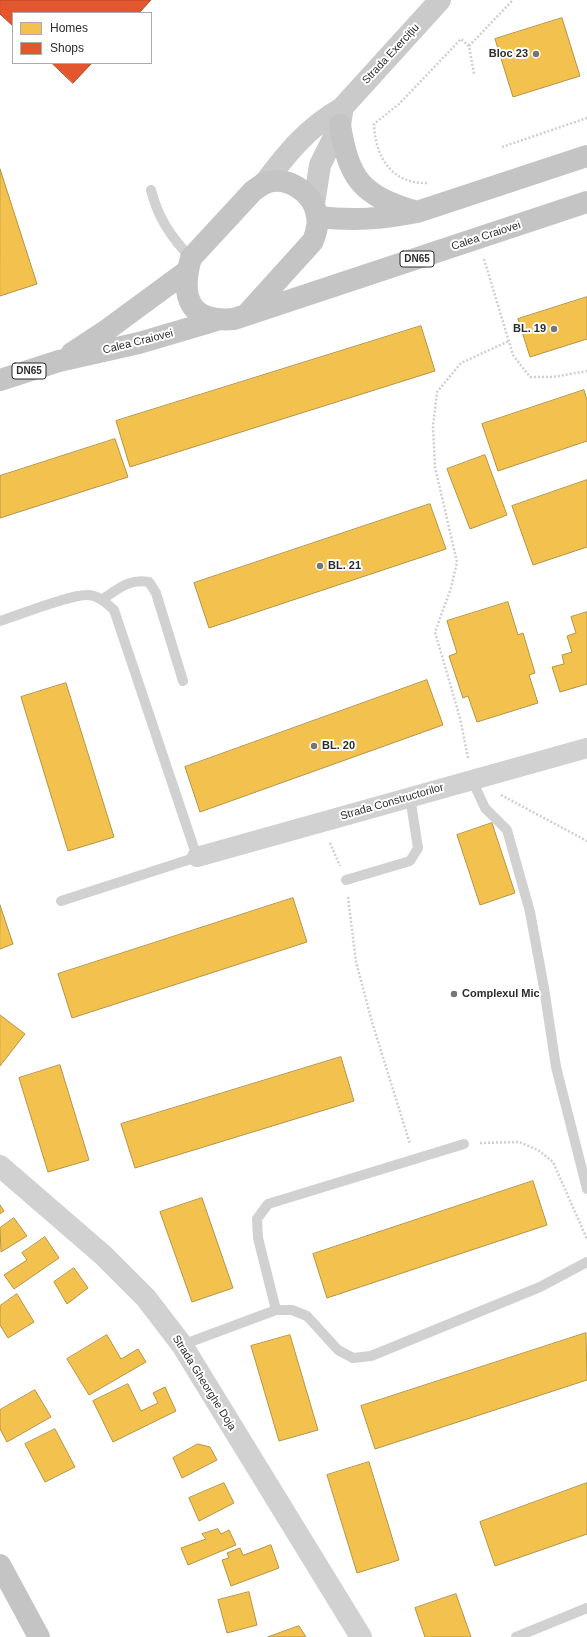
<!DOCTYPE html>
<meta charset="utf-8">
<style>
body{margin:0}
#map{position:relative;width:587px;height:1637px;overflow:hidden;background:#fff;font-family:Helvetica,sans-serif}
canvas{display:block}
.legend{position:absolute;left:12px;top:12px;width:140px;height:52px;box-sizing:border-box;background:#fff;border:1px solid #ababab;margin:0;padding:5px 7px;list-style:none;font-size:12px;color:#2c2c2c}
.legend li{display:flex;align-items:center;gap:8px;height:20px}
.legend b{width:20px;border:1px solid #ababab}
</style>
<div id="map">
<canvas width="587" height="1637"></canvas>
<ul class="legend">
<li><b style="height:11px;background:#f2c14e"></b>Homes</li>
<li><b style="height:11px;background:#e4572e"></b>Shops</li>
</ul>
</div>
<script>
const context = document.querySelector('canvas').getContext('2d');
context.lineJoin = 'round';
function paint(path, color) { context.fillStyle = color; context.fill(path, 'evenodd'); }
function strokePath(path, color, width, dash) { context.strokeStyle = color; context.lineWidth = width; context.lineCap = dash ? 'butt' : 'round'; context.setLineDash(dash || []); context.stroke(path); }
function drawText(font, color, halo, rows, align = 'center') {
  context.font = font + ' Helvetica,sans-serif'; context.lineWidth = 4; context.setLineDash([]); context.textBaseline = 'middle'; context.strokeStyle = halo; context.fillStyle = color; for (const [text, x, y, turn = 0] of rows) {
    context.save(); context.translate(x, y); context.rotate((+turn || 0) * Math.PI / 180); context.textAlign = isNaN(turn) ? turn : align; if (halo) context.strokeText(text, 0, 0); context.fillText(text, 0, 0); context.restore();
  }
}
const homes = new Path2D(`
 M562,18L580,76L513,97L495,39Z
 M0,169L37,284L0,296Z
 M587,297V339L530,357L518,319Z
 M421,326L435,371L130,467L116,421Z
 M584,390L587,400V441L498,471L482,424Z
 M115,439L128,477L0,518V476Z
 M485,455L507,515L470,529L447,469Z
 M587,480V547L533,565L512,506Z
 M430,504L446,549L209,628L194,583Z
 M508,602L518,635L523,633L535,673L529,675L538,703L477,722L468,696L463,698L449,656L457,653L447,621Z
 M587,612V684L560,692L552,667L564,664L562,655L572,652L567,636L576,633L571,617Z
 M427,680L443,725L200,812L185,767Z
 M66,683L114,837L68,851L21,697Z
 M492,823L515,893L480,905L457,835Z
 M293,898L307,942L72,1018L58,974Z
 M0,905L13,944L0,949Z
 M0,1015L25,1034L0,1066Z
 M341,1057L354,1101L135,1168L121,1124Z
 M60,1065L89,1160L48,1172L19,1078Z
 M533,1181L547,1225L327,1298L313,1254Z
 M202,1198L233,1288L192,1302L160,1212Z
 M0,1205L4,1211L0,1214Z
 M14,1218L27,1236L1,1252L0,1228Z
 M45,1237L59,1258L14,1289L4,1275L27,1260L22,1253Z
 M74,1268L88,1288L67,1304L54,1282Z
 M17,1294L34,1322L8,1338L0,1325V1306Z
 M586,1333L587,1380L375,1449L361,1406Z
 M107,1335L121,1359L138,1349L146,1362L89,1395L67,1359Z
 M290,1335L318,1430L279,1441L251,1346Z
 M128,1384L141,1411L158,1403L153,1393L165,1387L176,1411L113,1442L93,1401Z
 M35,1390L51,1417L7,1442L0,1429V1410Z
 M55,1429L75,1467L45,1482L25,1444Z
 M198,1444L210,1447L217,1460L182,1478L173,1458Z
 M369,1462L399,1560L357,1573L327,1475Z
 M224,1483L234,1503L199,1521L189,1498Z
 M587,1483V1534L495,1566L480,1522Z
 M218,1529L221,1534L229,1530L236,1545L188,1565L181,1548L206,1539L202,1534Z
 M271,1545L279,1568L231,1586L222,1560L229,1558L227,1553L240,1548L243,1555Z
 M249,1592L257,1625L227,1633L218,1600Z
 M456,1594L471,1637H425L415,1608Z
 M299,1626L306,1637H268Z`);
const shops = new Path2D(`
 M0,0H151L139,13H13V26L0,14Z
 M52,63H92L73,83Z`);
const path = new Path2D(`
 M469,46L513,0
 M502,147L587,118
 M427,183C391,184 375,156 374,124L399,104L461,39L469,46L474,74
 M484,259L513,355L530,377H553L587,371
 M468,758L460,718L435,632L451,588L457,562L435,467L433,426L437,392L461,363L509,341
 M501,795L587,841
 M330,843L340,866
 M348,897L356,962L372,1022L410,1144
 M480,1143L519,1142L538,1150L553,1162L587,1239`);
const service = new Path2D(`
 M151,190C158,218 171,237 191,258
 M103,599C118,589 130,578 149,582L156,593L183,681
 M0,621C19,615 71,594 88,595C100,596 106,603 114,610L197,857L61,901
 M472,780L485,808L507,830L530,912L544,988L556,1067L587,1189
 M346,880L410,861L418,848L410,797
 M276,1310L258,1238L257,1219L268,1204L464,1144
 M182,1345L276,1310H292L307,1316L338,1350L353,1358L371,1356L540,1287L587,1262
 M516,1637L587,1608`);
const minor = new Path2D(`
 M197,857L587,748`);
const tertiary = new Path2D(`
 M0,1166L103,1255L146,1298L182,1345L361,1637`);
const secondary = new Path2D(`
 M264,184C287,153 308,127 342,108L440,0
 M314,204L320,165L340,125L342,113`);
const primary = new Path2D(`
 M340,125C349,179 361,195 414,211
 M318,217C354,221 381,219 417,212L587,156
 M247,314L313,241C316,233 319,224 317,216C314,193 286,173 263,184C260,186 256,189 253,191L191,258C180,297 189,323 234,319L587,202
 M72,353L104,332L187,271
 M0,380L59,361L139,343L217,320
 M0,1565L39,1637`);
const markers = [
 [536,54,4,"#767676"],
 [554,329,4,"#767676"],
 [320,566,4,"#767676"],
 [314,746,4,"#767676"],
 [454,994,4,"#767676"]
];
const shields = [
 [417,259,34],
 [29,371,34]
];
const shieldNames = [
 ["DN65",417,259],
 ["DN65",29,371]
];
const streetNames = [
 ["Strada Exercițiu",391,54,-47],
 ["Calea Craiovei",486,236,-18],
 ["Calea Craiovei",138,342,-14],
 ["Strada Constructorilor",392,802,-16],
 ["Strada Gheorghe Doja",204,1383,58]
];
const poiNames = [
 ["Bloc 23",528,54,"right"],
 ["BL. 19",546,329,"right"],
 ["BL. 21",328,566],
 ["BL. 20",322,746],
 ["Complexul Mic",462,994]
];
paint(homes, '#f2c14e');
strokePath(homes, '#b79444', 1);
paint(shops, '#e4572e');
strokePath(shops, '#ad4a2d', 1);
strokePath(path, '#cfcfcf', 2.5, [2, 2]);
strokePath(service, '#d1d1d1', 10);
strokePath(minor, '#d1d1d1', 20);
strokePath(tertiary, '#d1d1d1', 22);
strokePath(secondary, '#cacaca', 22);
strokePath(primary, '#c4c4c4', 22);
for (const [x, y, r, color] of markers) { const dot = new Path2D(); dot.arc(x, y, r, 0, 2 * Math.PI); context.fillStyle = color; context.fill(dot); strokePath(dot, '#fff', 1.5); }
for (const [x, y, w] of shields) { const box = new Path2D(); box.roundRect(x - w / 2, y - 8, w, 16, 3); context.fillStyle = '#fff'; context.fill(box); strokePath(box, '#2c2c2c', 1); }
drawText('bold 10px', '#2c2c2c', null, shieldNames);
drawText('11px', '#2c2c2c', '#fff', streetNames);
drawText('bold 11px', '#2c2c2c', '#fff', poiNames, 'left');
</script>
